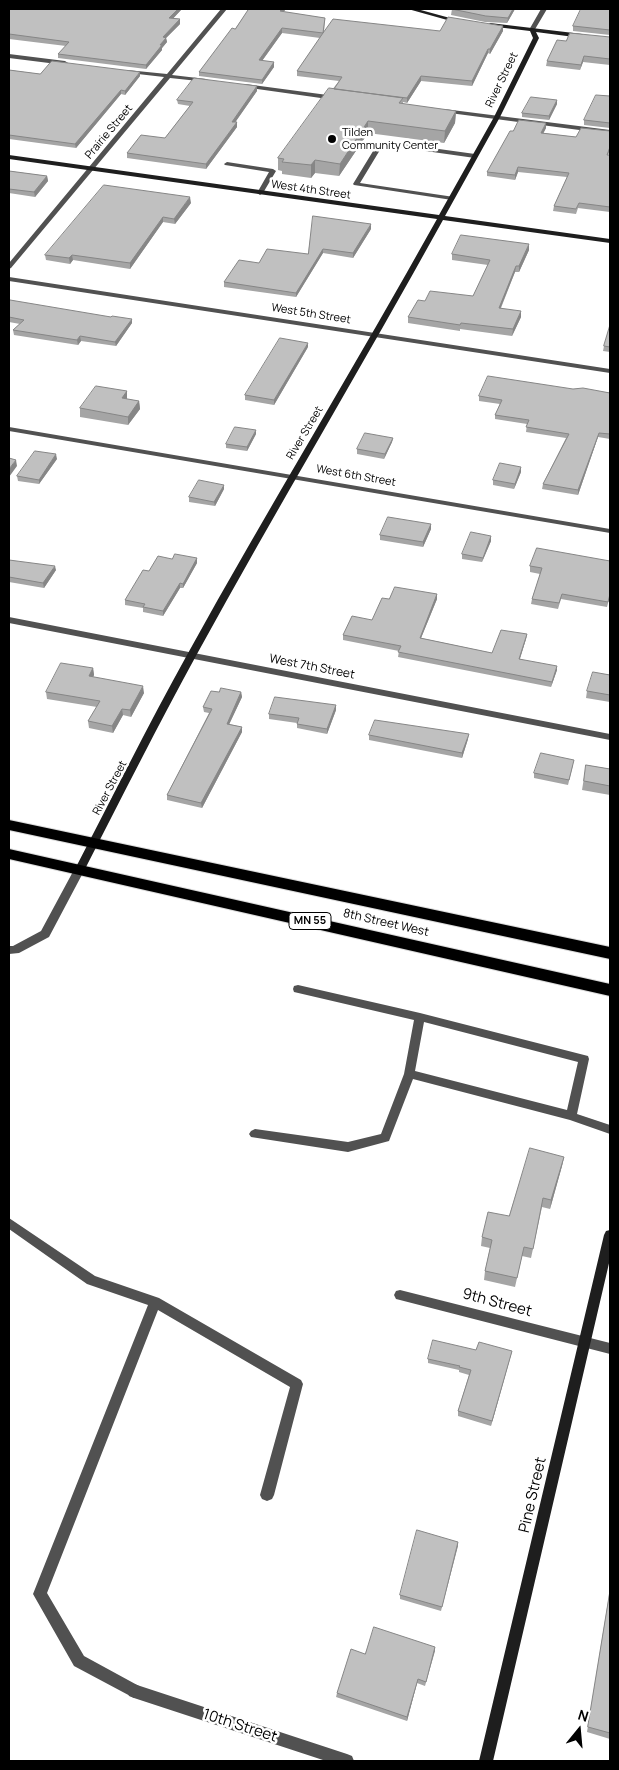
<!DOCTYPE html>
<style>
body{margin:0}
#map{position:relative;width:619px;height:1770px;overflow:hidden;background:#fff;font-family:Manrope,sans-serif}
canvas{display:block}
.frame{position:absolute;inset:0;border:10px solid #000;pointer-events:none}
.north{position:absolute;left:554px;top:1705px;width:50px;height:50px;-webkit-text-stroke:4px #fff;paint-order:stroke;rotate:17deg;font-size:14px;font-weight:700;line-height:20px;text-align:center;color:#000}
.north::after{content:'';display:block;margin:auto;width:18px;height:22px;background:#000;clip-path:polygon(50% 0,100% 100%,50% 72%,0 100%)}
</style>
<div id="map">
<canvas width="619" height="1770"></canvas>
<div class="frame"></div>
<div class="north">N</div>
</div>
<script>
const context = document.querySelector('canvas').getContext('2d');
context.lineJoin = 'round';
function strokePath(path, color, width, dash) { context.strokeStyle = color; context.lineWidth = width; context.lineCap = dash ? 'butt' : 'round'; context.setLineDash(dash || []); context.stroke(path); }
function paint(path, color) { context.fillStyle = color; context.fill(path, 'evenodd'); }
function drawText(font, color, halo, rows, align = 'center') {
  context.font = font + ' Manrope,sans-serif'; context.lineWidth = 5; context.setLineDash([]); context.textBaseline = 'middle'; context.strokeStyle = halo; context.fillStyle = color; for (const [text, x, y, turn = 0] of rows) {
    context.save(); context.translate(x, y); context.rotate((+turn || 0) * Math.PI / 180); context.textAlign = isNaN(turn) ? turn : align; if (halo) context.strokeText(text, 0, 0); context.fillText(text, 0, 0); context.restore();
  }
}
const lane = new Path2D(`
 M381,141L475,154L478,156L475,158L383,145L360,183L454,197V199L452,200L354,185L353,184L378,143Z
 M227,162L273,169L276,171L263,193L260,195L257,193L269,172L225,165L224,164Z
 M298,985L420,1013L588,1056L589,1059L577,1114L610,1125V1134L570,1120L413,1079L389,1141L348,1152L251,1137L249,1134L251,1131L255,1129L348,1142L381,1134L404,1074L414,1020L294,992L293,989L294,986ZM424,1022L578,1062L567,1110L415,1071Z
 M9,1218L95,1276L159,1298L301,1380L303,1384L274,1495L272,1499L267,1501L262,1499L260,1495L290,1387L158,1310L47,1593L84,1656L139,1686L141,1691L139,1696L134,1698L74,1666L33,1594L148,1305L87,1284L9,1229Z`);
const street = new Path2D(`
 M221,9H227L172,75L206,79L208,80V82L170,78L11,268L9,269V263L164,77L129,73L127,72V70L167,74Z
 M541,9H547L534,31H530L529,30Z
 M9,54L65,61L68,63L65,65L9,58Z
 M245,84L335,96L338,98L335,100L243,87L242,86Z
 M444,109L610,130V134L442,112V110Z
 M9,277L610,369V373L9,281Z
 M9,427L610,529V533L9,431Z
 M9,617L610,734V740L9,623Z
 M80,865L85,869L49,937L19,953L9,954V946H13L41,931L76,866Z
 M400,1290L610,1343V1354L400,1300L396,1299L394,1295L396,1291Z
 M134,1684L347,1754L352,1756L354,1761H326L134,1698L129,1696L127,1691L129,1686Z`);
const secondary = new Path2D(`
 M408,9H417L461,21L458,23Z
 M490,23L582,34L585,36L582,38L536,32L539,38L500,117L445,216L610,239V243L443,220C363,365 277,508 197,654C158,725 122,797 85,869L80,873L76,872L75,869C112,798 148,725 187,655C268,508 356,365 437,219L9,159V155L439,215L494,117L533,38L530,31L488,26L487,25Z
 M610,1230V1259L493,1761H479L604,1235L606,1231Z`);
const highway = new Path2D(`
 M9,820L610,947V959L9,830Z
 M9,849L610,984V996L9,859Z`);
const wall = new Path2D(`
 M9,9H181V10L173,18L180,19V24L166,38L167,42L162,48V50L146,69L58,58V54L66,46L9,39Z
 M249,9H286L283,12L325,18L324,32L440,31L503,26V31L490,54L488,53L472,86L421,81L407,103L403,102V104L456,111L455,123L444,143L368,133L339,176L315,173L311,178L282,174V171L278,170V158L339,81L297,76V71L320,38L282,33L262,61L274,62V67L262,84L199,76V72L235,29Z
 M452,9H515L507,23L485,22L451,15Z
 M610,9V35L573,31V26Z
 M610,37V65L583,62L580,70L546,66L547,61L566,41Z
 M9,70L40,74L140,76L125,95L121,94L76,148L9,139Z
 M257,91L235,122H237V127L206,169L127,158V153L165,138L190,106L178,104L177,100Z
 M610,96V128L584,125V120Z
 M557,100V104L549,120L522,117V113Z
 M546,128L543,133L576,137L610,131V151L608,155H610V212L578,208L576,214L553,211L554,206L567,177L518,172L515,180L487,176V172L513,131Z
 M9,171L47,176L48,181L35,197L9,193Z
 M191,203L175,224L163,222L130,269L73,260L70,264L46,260L45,255Z
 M371,229L353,258L323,253L296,297L224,287V282L308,254Z
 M529,250L519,272H515L501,308L521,317L512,336L460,329V331L408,323V317L473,296L488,265L452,260V254Z
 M9,301L132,323L116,346L81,341L78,345L14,335L13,330L20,324L9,322Z
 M610,325V352L603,351L604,346Z
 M308,347L274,405L245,400V395Z
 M573,389L610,393V439L598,437L578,495L542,489L543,484L566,438L526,432L527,424L495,419V415L500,404L479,401V396Z
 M127,391V399L139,401L140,409L128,425L80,417V408Z
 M256,434L247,451L226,448V444Z
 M393,438L392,442L384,459L357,454V449Z
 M57,459L39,484L18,481L17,476Z
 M521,472L514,489L493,485V480Z
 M224,489L215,506L189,502V497Z
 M431,524V529L423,547L380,540V535Z
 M491,536V541L482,562L462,559V554Z
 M537,548L610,596L607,607L561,599L558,609L531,604L532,599L540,574L530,572V566Z
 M197,558V563L183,588H180L163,616L143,612V608L125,605V600L149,571L172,559Z
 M9,560L56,570L44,588L9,582Z
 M437,594V599L421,638L492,653L527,634L526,639L520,659L557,670L551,687L398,657L399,651L343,640V635L372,620L389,599Z
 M93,668L94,675L93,677L144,693L131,717L123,715L113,733L89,728L88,721L97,707L47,699L46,692Z
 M610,675V702L586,698L587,691Z
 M219,692H241L242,697L229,724L242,727V732L202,808L167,800V795L209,713L204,712L203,707Z
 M336,705V710L327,734L297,728V723L269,719V714Z
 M369,735L468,739L462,758L369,740Z
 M573,765L568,785L534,778V773Z
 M586,765L610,769V795L582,790Z
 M564,1157L562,1166L550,1209L542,1207L531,1258L522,1256L515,1287L484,1280L485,1271L490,1248L481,1246L482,1237L509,1216Z
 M476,1350L512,1351L491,1426L458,1416V1411L469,1375L459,1372V1370L428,1363V1359Z
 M458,1542L441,1611L400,1599V1595Z
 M610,1589V1739L587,1732Z
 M435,1647L425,1686L417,1683L407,1721L336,1697L337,1693Z`);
const shadedWall = new Path2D(`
 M178,9H181V10L170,22L169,18Z
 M282,9H286L280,16V11Z
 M513,9H515L507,23L508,18Z
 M180,19V24L166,38L167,42L162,48V50L146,69V65L163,37Z
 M503,26V31L490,54V49Z
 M282,28V33L259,65V60Z
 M488,49V53L472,86V81Z
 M584,56L583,62L580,70L581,65Z
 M274,62V67L262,84V80Z
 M140,72V76L125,95V91Z
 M421,76V81L407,103V98Z
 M257,86V91L232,127V122Z
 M121,90V94L76,148L75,144Z
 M557,100V104L549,120V116Z
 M456,111L455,123L444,143L445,131Z
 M368,121V133L339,176L340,164Z
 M237,122V127L206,169V164Z
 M546,123V128L541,138V133Z
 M315,160V173L311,178V165Z
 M518,167V172L515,180V175Z
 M47,176L48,181L35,197L34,192Z
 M190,197L191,203L175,224L174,219Z
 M163,217V222L130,269V263Z
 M371,224V229L353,258V253Z
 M529,244V250L519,272V266Z
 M323,249V253L296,297V293Z
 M72,255L73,260L70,264L69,258Z
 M516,266L515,272L498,314L499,308Z
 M521,311V317L512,336L513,329Z
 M132,319V323L116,346L115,342Z
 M80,336L81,341L78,345L77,340Z
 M308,343V347L274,405V400Z
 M127,391V399L122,398Z
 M139,401L140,409L128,425V417Z
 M256,430V434L247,451V447Z
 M599,433L598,437L578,495V490Z
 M393,438L392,442L384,459L385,454Z
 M56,454L57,459L39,484V480Z
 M16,460L17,466L9,477V469Z
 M521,467V472L514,489L515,484Z
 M224,485V489L215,506L214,502Z
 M431,524V529L423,547V542Z
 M491,536V541L482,562L483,558Z
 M197,558V563L183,588V584Z
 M55,566L56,570L44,588L43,583Z
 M180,583V588L163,616V611Z
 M437,594V599L419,643L420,638Z
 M527,634L526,639L518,664L519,659Z
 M557,666V670L551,687L552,682Z
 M93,668L94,675L90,683L89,676Z
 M143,686L144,693L131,717L130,710Z
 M241,692L242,697L227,729V724Z
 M336,705V710L327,734V729Z
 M122,709L123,715L113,733L112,726Z
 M242,727V732L202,808L201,803Z
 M469,734L468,739L462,758V753Z
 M564,1157L562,1166L550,1209L551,1200Z
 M512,1351L511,1355L491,1426L492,1421Z
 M458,1542V1546L441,1611L442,1607Z
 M435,1647V1651L425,1686L426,1682Z
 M418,1679L417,1683L407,1721V1717Z`);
const building = new Path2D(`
 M9,9H178L169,18L180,19L163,37L166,38L160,45H162L146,65L58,54L69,42L9,34Z
 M249,9H282L280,11L325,18L323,33L333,19L440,31L448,17L503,26L490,49H488L472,81L421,76L407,98L334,89L342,77L297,71L323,33L282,28L259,60L274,62L262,80L199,72L232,28L235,29Z
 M452,9H513L508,18L486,16Z
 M581,9H610V30L573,26Z
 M570,33L610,37V59L584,56L581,65L547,61L557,40L566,41Z
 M52,61L140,72L125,91L121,90L75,144L9,135V70L40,74Z
 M194,78L257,86L232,122H237L206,164L127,153L141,135L165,138L193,102L177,100Z
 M329,88L403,98L399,103L456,111L445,131L368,121L340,164L315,160L311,165L282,162L284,159L278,158Z
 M596,95L610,96V123L584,120Z
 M531,97L557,100L549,116L522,113Z
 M519,120L546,123L541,133L576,137L581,128L610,131V147L607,155H610V207L579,203L576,209L554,206L569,173L518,167L515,175L487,172L510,131H513Z
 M9,171L47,176L34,192L9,189Z
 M104,185L190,197L174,219L163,217L130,263L72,255L69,258L45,255Z
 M313,216L371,224L353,253L323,249L296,293L224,282L239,260L259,263L267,249L308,254Z
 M461,235L529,244L519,266H516L499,308L521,311L513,329L461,323L460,325L408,317L418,300L425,301L430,291L473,296L490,260L452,254Z
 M10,300L111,317L112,316L132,319L115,342L80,336L77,340L13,330L24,320L9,317V301Z
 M610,325V347L604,346Z
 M280,338L308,343L274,400L245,395Z
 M488,376L573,389L583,388L610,393V434L599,433L578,490L543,484L569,434L526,427L529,420L495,415L502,400L479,396Z
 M96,386L127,391L122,398L139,401L128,417L80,408Z
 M235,427L256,430L247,447L226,444Z
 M365,433L393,438L385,454L357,449Z
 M35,451L56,454L39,480L17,476Z
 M9,458L16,460L9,469Z
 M500,463L521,467L515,484L493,480Z
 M199,480L224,485L214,502L189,497Z
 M388,517L431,524L423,542L380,535Z
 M471,532L491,536L483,558L462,554Z
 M537,548L610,561V594L608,602L562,594L559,603L532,599L542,568L530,566Z
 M175,554L197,558L183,584L180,583L163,611L143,607L145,604L125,600L143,570L149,571L158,556L172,559Z
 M9,560L55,566L43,583L9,577Z
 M395,587L437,594L420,638L492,653L501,630L527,634L519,659L557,666L552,682L398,652L401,646L343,635L352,616L372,620L382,598L389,599Z
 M61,663L93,668L89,676L143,686L130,710L122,709L112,726L88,721L100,701L46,692Z
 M593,672L610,675V695L587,691Z
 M221,688L241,692L227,724L242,727L201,803L167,795L212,709L203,707L211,691L219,692Z
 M275,697L336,705L327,729L297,724L299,718L269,714Z
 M375,720L469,734L462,753L369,735Z
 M541,753L574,760L569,780L534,773Z
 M586,765L610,769V786L584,781Z
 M530,1148L564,1157L551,1200L543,1198L533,1249L524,1247L517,1278L485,1271L492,1240L482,1237L488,1212L509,1216Z
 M433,1340L476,1350L479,1342L512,1351L492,1421L458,1411L471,1370L459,1367L460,1366L428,1359Z
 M417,1530L458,1542L442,1607L400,1595Z
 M610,1591V1733L588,1727Z
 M374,1627L435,1647L426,1682L418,1679L407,1717L337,1693L351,1649L365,1654Z`);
const markers = [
 [332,139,5,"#000"]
];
const farStreetnames = [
 ["River Street",502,80,-64],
 ["Prairie Street",109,132,-50],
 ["West 4th Street",311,190,8],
 ["West 5th Street",311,314,9],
 ["River Street",305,433,-59],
 ["West 6th Street",356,476,10],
 ["River Street",110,788,-62]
];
const farPoinames = [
 ["Tilden",342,133],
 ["Community Center",342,146]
];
const shields = [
 [310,921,42]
];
const shieldNames = [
 ["MN 55",310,921]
];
const streetNames = [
 ["West 7th Street",312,667,11],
 ["8th Street West",386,923,13]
];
const nearStreetnames = [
 ["9th Street",497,1303,15],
 ["Pine Street",533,1495,-77],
 ["10th Street",240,1726,18]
];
strokePath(highway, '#dbdbdb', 2);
paint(lane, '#515151');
paint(street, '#515151');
paint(secondary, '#1e1e1e');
paint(highway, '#000');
paint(wall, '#a5a5a5');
paint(shadedWall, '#868686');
paint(building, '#c0c0c0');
strokePath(building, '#868686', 1);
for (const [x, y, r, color] of markers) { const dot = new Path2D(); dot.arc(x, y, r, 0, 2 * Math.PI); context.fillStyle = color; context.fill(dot); strokePath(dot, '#fff', 2); }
drawText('11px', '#000', '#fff', farStreetnames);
drawText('11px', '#000', '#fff', farPoinames, 'left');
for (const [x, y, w] of shields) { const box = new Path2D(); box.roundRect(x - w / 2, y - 8.5, w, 17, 4); context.fillStyle = '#fff'; context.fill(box); strokePath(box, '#000', 1); }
drawText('bold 11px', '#000', null, shieldNames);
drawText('12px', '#000', '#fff', streetNames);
drawText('15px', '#000', '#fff', nearStreetnames);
</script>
